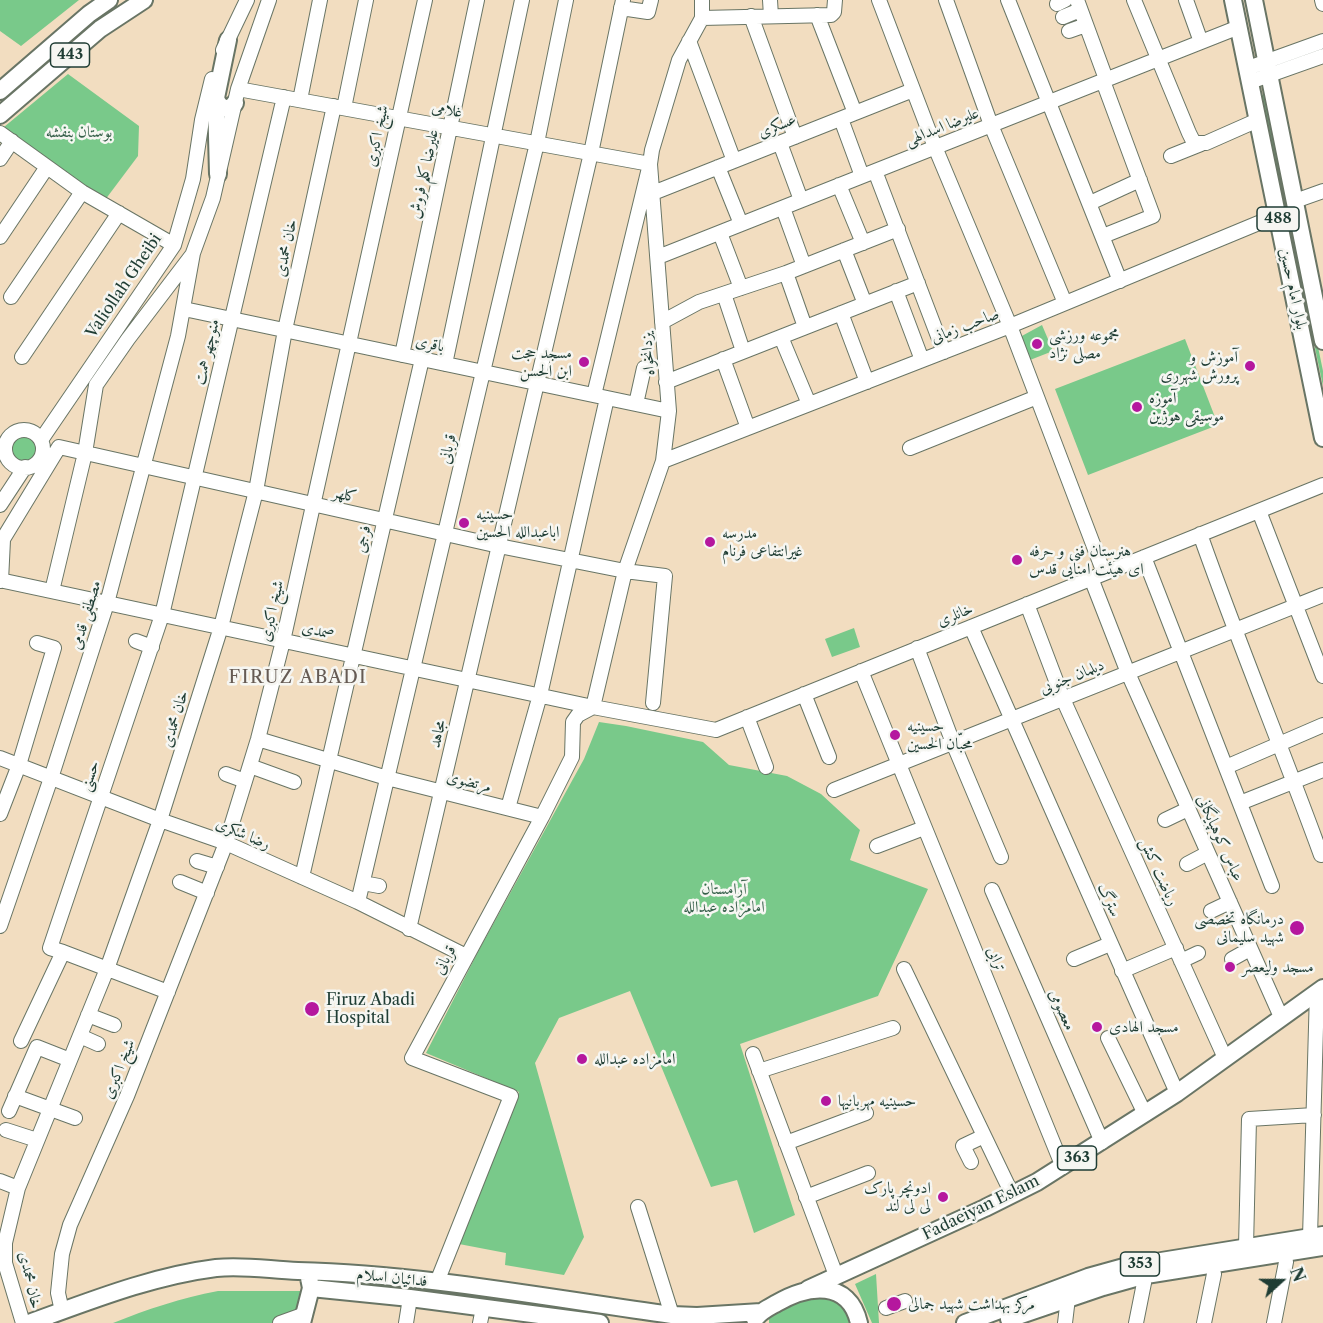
<!DOCTYPE html>
<meta charset="utf-8">
<style>
body{margin:0}
#map{position:relative;width:1323px;height:1323px;overflow:hidden;background:#f2ddc0;font-family:"Libre Caslon Text",serif}
canvas{display:block}
.north{position:absolute;left:1251px;top:1251px;width:60px;height:60px;-webkit-text-stroke:4px #f6f6f2;paint-order:stroke;rotate:69deg;font-size:16px;font-weight:700;line-height:24px;text-align:center;color:#1f3d34}
.north::after{content:'';display:block;margin:auto;width:21px;height:27px;background:#1f3d34;clip-path:polygon(50% 0,100% 100%,50% 72%,0 100%)}
</style>
<div id="map">
<canvas width="1323" height="1323"></canvas>
<div class="north">N</div>
</div>
<script>
const context = document.querySelector('canvas').getContext('2d');
context.lineJoin = 'round';
function paint(path, color) { context.fillStyle = color; context.fill(path, 'evenodd'); }
function strokePath(path, color, width, dash) { context.strokeStyle = color; context.lineWidth = width; context.lineCap = dash ? 'butt' : 'round'; context.setLineDash(dash || []); context.stroke(path); }
function drawText(font, color, halo, rows, align = 'center') {
  context.font = font + ' "Libre Caslon Text",Amiri,serif'; context.lineWidth = 5; context.setLineDash([]); context.textBaseline = 'middle'; context.strokeStyle = halo; context.fillStyle = color; for (const [text, x, y, turn = 0] of rows) {
    context.save(); context.translate(x, y); context.rotate((+turn || 0) * Math.PI / 180); context.textAlign = isNaN(turn) ? turn : align; if (halo) context.strokeText(text, 0, 0); context.fillText(text, 0, 0); context.restore();
  }
}
const green = new Path2D(`
 M0,0H79L21,46L0,31Z
 M68,74L139,126L138,156L105,200L4,127Z
 M1264,94L1266,95L1323,371V386L1266,116L1262,95Z
 M1042,325L1053,351L1030,360L1020,337Z
 M1185,339L1218,425L1088,475L1055,389Z
 M12 449a13 13 0 1 1 26 0a13 13 0 1 1-26 0Z
 M854,628L860,647L832,657L825,639Z
 M599,722L626,726L703,742L729,765L787,776L821,794L860,830L850,860L928,889L878,996L740,1044L795,1215L754,1233L737,1180L711,1187L630,991L559,1018L535,1063L584,1237L564,1275L505,1265L506,1253L459,1244L519,1092L426,1053L480,948L584,759Z
 M876,1274L879,1323H872L855,1284Z
 M218,1291H304L298,1314L273,1323H113C148,1309 181,1298 218,1291Z
 M826,1297C840,1302 847,1308 849,1323H769V1318C783,1303 807,1300 826,1297Z`);
const minor = new Path2D(`
 M770,0L771,16
 M879,0L935,147L1010,326L1104,573
 M946,0L991,125L1065,303
 M1008,0L1120,281
 M1077,0L1106,79
 M1134,0L1189,133L1194,143H1206L1258,120
 M1186,0L1201,42
 M1322,0L1323,4
 M1057,4L1065,0
 M621,8L648,12L651,0
 M817,15L855,113
 M751,16L795,137
 M1063,17L1080,10
 M702,18L831,15L834,12L835,0
 M1069,31L1086,25
 M689,41L734,161
 M223,50L247,0
 M1248,68L1323,41
 M1103,81L1153,216L1103,236
 M1250,82L1323,56
 M238,89L650,164L594,395
 M300,100L320,0
 M344,108L366,0
 M841,119L862,176
 M0,133L82,192L174,245
 M780,143L801,200
 M1171,156L1201,144
 M0,159L12,141
 M718,167L741,224
 M875,171L944,352
 M839,185L863,243
 M653,193L913,90
 M1295,201L1323,191
 M1090,203L1140,180
 M783,208L804,266
 M720,233L741,288
 M0,237L47,167
 M844,250L865,304
 M658,257L1239,27
 M786,273L805,327
 M896,291L922,360
 M724,294L743,351
 M11,297L82,192
 M184,309L669,411
 M841,313L867,382
 M662,322L699,302L786,273L898,229
 M781,337L809,404
 M402,355L477,0
 M22,357L119,213
 M723,359L748,428
 M445,364L522,0
 M666,382L918,283
 M636,404L644,368
 M5 449a19 19 0 1 1 38 0a19 19 0 1 1-38 0Z
 M41,440L174,245L193,179L202,120L212,79
 M910,448L1037,397
 M663,461L1010,326L1278,215
 M0,505L25,467
 M1259,511L1323,676
 M1200,534C1238,642 1282,748 1321,855
 M0,544L59,447L499,546L625,571L665,576L653,703
 M1144,557L1272,886
 M1091,578L1128,673L1281,1017
 M0,580L593,707L716,730L1323,485
 M1,581L3,540
 M52,591L85,453L96,385L128,339L192,255
 M1027,604L1063,699L1225,1058
 M971,627L1177,1093
 M136,641L152,647
 M917,648L953,743L1001,857
 M861,671L1063,1167
 M804,694L829,757
 M593,707L625,571L663,461L669,411L650,164L652,150L679,60L702,18V0
 M747,717L766,767
 M258,739L387,778L542,817
 M0,758L160,820L226,843L358,902L466,956
 M250,766L294,782
 M1226,767L1323,725
 M226,774L245,781
 M834,790L1323,595
 M1240,803L1323,770
 M508,808L540,695L607,398
 M0,814L19,765L54,648L37,643
 M1165,820L1188,809
 M877,846L924,828
 M197,861L217,867
 M1187,864L1208,853
 M302,877L422,359
 M180,882L207,893
 M363,883L379,886
 M992,890L1102,1142
 M358,902L537,143L566,0
 M1211,911L1230,902
 M0,926L51,778L107,603L178,336L193,253L213,198L238,89L269,0
 M409,929L591,153L623,0
 M1074,959L1110,944
 M1232,959L1250,949
 M1181,961L1198,953
 M904,969L1012,1194
 M1122,971L1176,948
 M168,992L63,952L50,948L162,615L284,97
 M88,1015L114,1025
 M80,1036L98,1044
 M1108,1038L1145,1114
 M21,1041L63,952
 M753,1054L834,1270
 M759,1071L893,1028
 M15,1096L75,1118
 M9,1111L37,1047L70,1060
 M6,1130L37,1140
 M786,1143L866,1113
 M971,1162L963,1146L984,1136
 M0,1181L18,1188
 M806,1197L868,1173
 M638,1207L672,1315
 M1310,1237L1317,992
 M1246,1247L1249,1119L1314,1115
 M437,1282L511,1096L412,1058L542,817L572,757L573,722L578,715L593,707
 M886,1308L905,1301
 M62,1311L58,1293L62,1254L70,1225L127,1096L226,843L258,739L283,641L425,0
 M23,1323L5,1263V1243L18,1188L107,969L160,820L221,627L256,491L285,330L334,106
 M280,1323L305,1314
 M406,1323L410,1298
 M480,1323L483,1308
 M1065,1323L1068,1298
 M1136,1323L1144,1283
 M1204,1323L1214,1274
 M1274,1323L1286,1262`);
const major = new Path2D(`
 M1233,0L1323,438
 M1254,0L1323,341
 M0,91L89,14L109,0
 M216,98C219,108 228,112 235,103
 M0,115L100,29L144,0
 M218,174L216,98L228,40
 M311,1288L410,1298L600,1323
 M808,1289L985,1208L1037,1182L1177,1093L1323,988
 M755,1319C761,1311 768,1308 777,1303C808,1285 849,1279 859,1323
 M1009,1319L1103,1287L1146,1275L1323,1247
 M29,1323C90,1301 152,1276 216,1268C244,1265 270,1270 298,1271C423,1274 548,1298 672,1315L697,1316L761,1312
 M302,1323L311,1288L309,1278
 M965,1323L1088,1277L1124,1267L1323,1235`);
const markers = [
 [1037,344,6,"#b5179e"],
 [584,362,6,"#b5179e"],
 [1250,366,6,"#b5179e"],
 [1137,407,6,"#b5179e"],
 [464,523,6,"#b5179e"],
 [710,542,6,"#b5179e"],
 [1017,560,6,"#b5179e"],
 [895,735,6,"#b5179e"],
 [1297,928,8,"#b5179e"],
 [1230,967,6,"#b5179e"],
 [312,1009,8,"#b5179e"],
 [1097,1027,6,"#b5179e"],
 [582,1059,6,"#b5179e"],
 [826,1101,6,"#b5179e"],
 [943,1197,6,"#b5179e"],
 [894,1304,8,"#b5179e"]
];
const shields = [
 [70,55,39],
 [1278,219,42],
 [1077,1158,39],
 [1140,1264,39]
];
const shieldNames = [
 ["443",70,55],
 ["488",1278,219],
 ["363",1077,1158],
 ["353",1140,1264]
];
const streetNames = [
 ["غلامی",447,110,10],
 ["عسکری",777,126,-22],
 ["علیرضا اسدالهی",942,127,-22],
 ["شیخ اکبری",377,136,-78],
 ["علیرضا کلم فروش",424,174,-78],
 ["خان محمدی",286,248,-78],
 ["Valiollah Gheibi",124,286,-56],
 ["بلوار امام حسین",1293,289,78],
 ["صاحب زمانی",965,326,-21],
 ["باقری",430,344,12],
 ["منوچهر همت",207,352,-77],
 ["یزدانخواه",648,354,-94],
 ["قربانی",448,449,-77],
 ["کلهر",345,495,13],
 ["فرجی",363,539,-77],
 ["شیخ اکبری",272,611,-77],
 ["مصطفی قدمی",86,615,-73],
 ["خانلری",955,615,-22],
 ["صمدی",318,631,12],
 ["دیلمان جنوبی",1072,677,-22],
 ["خان محمدی",175,719,-73],
 ["مجاهد",438,734,-77],
 ["حسنی",90,776,-71],
 ["مرتضوی",469,782,14],
 ["رضا شکری",243,834,23],
 ["عباس کوهپایگانی",1220,838,66],
 ["ریاضت کش",1159,872,66],
 ["سترگ",1109,900,66],
 ["ترابی",996,959,68],
 ["قربانی",445,960,-62],
 ["معصومی",1062,1010,66],
 ["شیخ اکبری",119,1069,-68],
 ["Fadaeiyan Eslam",981,1208,-26],
 ["فدائیان اسلام",392,1278,6],
 ["خان محمدی",30,1280,77]
];
const parkNames = [
 ["بوستان بنفشه",79,132],
 ["آرامستان",724,889],
 ["امامزاده عبدالله",724,907]
];
const poiNames = [
 ["مجموعه ورزشی",1049,335],
 ["مصلی نژاد",1049,353],
 ["مسجد حجت",572,353,"right"],
 ["ابن الحسن",572,371,"right"],
 ["آموزش و",1238,357,"right"],
 ["پرورش شهرری",1238,375,"right"],
 ["آموزه",1149,398],
 ["موسیقی هوژین",1149,416],
 ["حسینیه",476,514],
 ["اباعبدالله الحسین",476,532],
 ["مدرسه",722,533],
 ["غیرانتفاعی فرنام",722,551],
 ["هنرستان فنی و حرفه",1029,551],
 ["ای هیئت امنایی قدس",1029,569],
 ["حسینیه",907,726],
 ["محبّان الحسین",907,744],
 ["درمانگاه تخصصی",1284,919,"right"],
 ["شهید سلیمانی",1284,937,"right"],
 ["مسجد ولیعصر",1242,967],
 ["Firuz Abadi",326,1000],
 ["Hospital",326,1018],
 ["مسجد الهادی",1109,1027],
 ["امامزاده عبدالله",594,1059],
 ["حسینیه مهربانیها",838,1101],
 ["ادونچر پارک",931,1188,"right"],
 ["لی لی لند",931,1206,"right"],
 ["مرکز بهداشت شهید جمالی",908,1304]
];
const neighbourhoodNames = [
 ["FIRUZ ABADI",298,678]
];
paint(green, '#79c98a');
strokePath(minor, '#697565', 16);
strokePath(major, '#697565', 20);
strokePath(minor, '#fff', 14);
strokePath(major, '#fff', 16);
for (const [x, y, r, color] of markers) { const dot = new Path2D(); dot.arc(x, y, r, 0, 2 * Math.PI); context.fillStyle = color; context.fill(dot); strokePath(dot, '#f6f6f2', 2); }
for (const [x, y, w] of shields) { const box = new Path2D(); box.roundRect(x - w / 2, y - 12, w, 24, 4.5); context.fillStyle = '#f6f6f2'; context.fill(box); strokePath(box, '#1f3d34', 1.5); }
drawText('bold 15px', '#1f3d34', null, shieldNames);
drawText('16px', '#1f3d34', '#f6f6f2', streetNames);
drawText('16px', '#36604a', '#f6f6f2', parkNames);
drawText('16px', '#1f3d34', '#f6f6f2', poiNames, 'left');
context.letterSpacing = '1.5px';
drawText('18px', '#665b54', '#f6f6f2', neighbourhoodNames);
context.letterSpacing = '0px';
</script>
